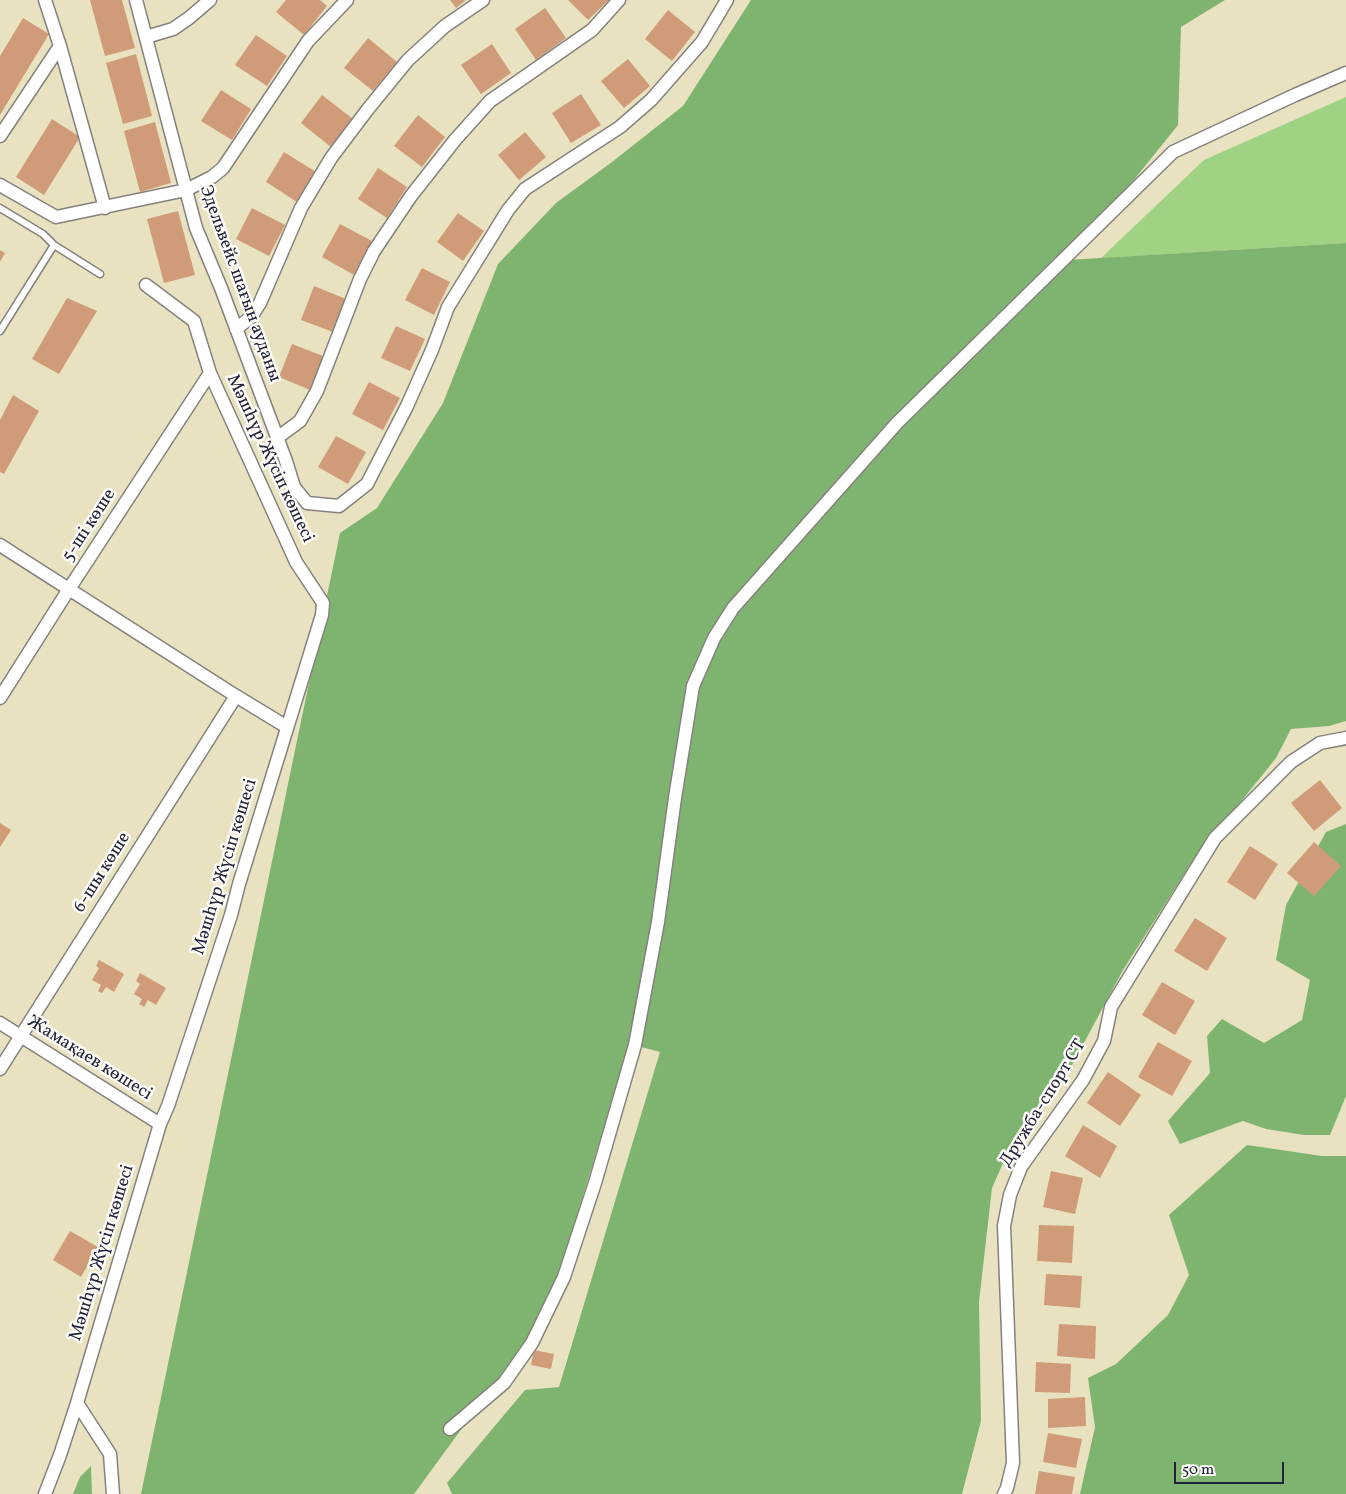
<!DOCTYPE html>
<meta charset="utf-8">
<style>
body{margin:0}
#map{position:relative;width:1346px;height:1494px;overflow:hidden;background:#e8e2c0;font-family:Vollkorn,serif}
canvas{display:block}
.scale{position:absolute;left:1174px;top:1462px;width:110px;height:22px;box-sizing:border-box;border:2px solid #22223b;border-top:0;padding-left:6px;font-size:15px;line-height:18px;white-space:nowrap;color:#22223b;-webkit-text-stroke:4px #fdfcf7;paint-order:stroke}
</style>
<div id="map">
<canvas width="1346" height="1494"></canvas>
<div class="scale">50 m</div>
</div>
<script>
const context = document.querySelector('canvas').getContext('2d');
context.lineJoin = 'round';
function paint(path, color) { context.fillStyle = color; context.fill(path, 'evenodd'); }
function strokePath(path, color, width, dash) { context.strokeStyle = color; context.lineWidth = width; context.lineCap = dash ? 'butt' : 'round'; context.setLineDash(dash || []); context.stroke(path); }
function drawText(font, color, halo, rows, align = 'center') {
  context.font = font + ' Vollkorn,serif'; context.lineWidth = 5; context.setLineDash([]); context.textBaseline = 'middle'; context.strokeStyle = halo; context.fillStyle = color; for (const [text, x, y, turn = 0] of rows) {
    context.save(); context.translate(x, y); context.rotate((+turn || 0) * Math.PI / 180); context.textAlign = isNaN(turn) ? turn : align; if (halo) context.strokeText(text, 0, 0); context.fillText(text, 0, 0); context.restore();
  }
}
const green = new Path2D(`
 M1346,97V243L1101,258L1204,160Z`);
const forest = new Path2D(`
 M751,0H1225L1181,27L1178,125L1080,247L1067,260L1346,243V721L1329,726L1291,729L1276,758L1190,865L1123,970L1063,1082L1015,1136L992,1188L979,1302L981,1421L962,1494H452L447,1483L525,1390L559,1387L660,1052L630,1044L547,1312L414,1494H141L340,533L377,508L443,403L498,264L556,203L612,162L683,106Z
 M1346,824V1096L1330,1135H1304L1266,1129L1243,1121L1180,1144L1168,1121L1210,1073L1207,1036L1222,1019L1264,1043L1302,1020L1310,980L1276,960L1286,905L1326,832Z
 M1247,1145L1322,1156H1346V1494H1080L1095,1427L1088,1378L1116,1364L1168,1315L1189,1275L1169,1215Z
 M91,1466L92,1494H73L80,1477Z`);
const building = new Path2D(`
 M90,0H122L135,48L105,56Z
 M286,0H320L327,6L304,35L276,12Z
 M450,0H466L456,8Z
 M568,0H609L588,20Z
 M545,8L566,38L536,60L515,29Z
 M668,10L695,32L672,61L645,39Z
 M23,18L49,34L0,115V56Z
 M256,35L287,56L267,86L235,65Z
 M368,38L397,62L373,91L344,68Z
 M492,44L511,73L481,94L461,65Z
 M136,54L152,116L123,124L106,63Z
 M628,59L650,86L624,108L601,81Z
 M221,90L251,109L232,140L201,121Z
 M581,94L601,125L571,143L552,113Z
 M322,95L353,119L331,147L301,123Z
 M418,115L445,137L422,167L394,146Z
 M52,119L80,137L44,195L16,177Z
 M155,122L171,183L140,192L124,131Z
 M525,132L546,157L519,180L498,155Z
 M284,152L316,172L297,202L266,182Z
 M378,168L407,187L387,218L358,199Z
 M252,208L285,225L269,256L236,239Z
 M178,211L195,275L164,283L147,219Z
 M458,213L484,231L463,261L437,242Z
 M340,224L372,241L354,275L322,257Z
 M0,250L5,253L0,262Z
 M422,268L450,282L434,315L405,300Z
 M314,286L346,299L333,332L301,320Z
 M67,298L97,311L59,374L32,359Z
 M396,326L425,339L410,371L381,358Z
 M292,344L323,356L310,390L279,377Z
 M369,382L400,398L383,430L352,414Z
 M13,395L39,411L4,474L0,472V420Z
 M336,436L366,452L348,484L318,467Z
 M1320,780L1342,808L1314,831L1291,803Z
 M0,823L11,830L0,847Z
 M1314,842L1341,866L1314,896L1287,873Z
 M1250,846L1278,864L1255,900L1227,882Z
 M1195,918L1227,938L1207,971L1174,951Z
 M99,960L124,974L114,992L106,987L102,993L98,991L101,985L92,980L99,968L96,966Z
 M140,973L166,988L156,1005L148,1000L144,1007L139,1004L142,999L134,994L140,984L136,981Z
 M1162,982L1195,1001L1175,1035L1142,1015Z
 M1158,1042L1192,1061L1172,1096L1138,1077Z
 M1108,1072L1141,1095L1120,1126L1087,1103Z
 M1083,1125L1117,1146L1100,1178L1065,1156Z
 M1051,1171L1083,1178L1075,1214L1043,1207Z
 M1039,1225L1074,1226L1072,1263L1037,1261Z
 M70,1231L98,1247L81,1277L53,1260Z
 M1046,1274L1082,1276L1080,1308L1044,1305Z
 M1059,1324L1096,1326L1095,1359L1057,1356Z
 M534,1350L554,1354L551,1369L531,1365Z
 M1036,1362L1071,1364L1070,1393L1035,1392Z
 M1085,1397L1086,1426L1048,1428V1399Z
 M1048,1433L1082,1439L1076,1468L1043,1462Z
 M1039,1471L1075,1477L1072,1494H1035Z`);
const lane = new Path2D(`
 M0,208L43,234L54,245L100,274
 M0,331L54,245`);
const street = new Path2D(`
 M45,0L60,46L105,208
 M136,0L196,228L221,288L286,461L294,487L307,503L339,506L367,484L407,406L432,350L448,307L508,210L525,189L620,127L651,100L702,42L727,0
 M146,37L173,29L189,18L210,0
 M0,136L60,46
 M0,185L56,217L186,190L212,177L223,168L308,41L347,0
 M236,329L251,317L260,303L301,208L331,158L368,109L408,60L445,26L483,0
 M277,438L300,421L317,391L360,279L374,251L411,196L455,140L490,101L592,30L619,0
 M0,545L236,696L287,727
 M0,698L69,589L210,373
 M0,1023L160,1124
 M0,1069L236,696
 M77,1403L110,1454L113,1494
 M450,1429L504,1383L532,1343L564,1277L595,1183L635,1045L658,922L675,798L693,686L714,638L733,608L897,423L1173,152L1295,95L1346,73
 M45,1494L60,1455L77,1403L160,1124L168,1106L231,915L239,884L322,615L323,603L296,562L210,373L194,321L146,285
 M1004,1494L1007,1488L1013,1463L1004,1226L1010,1195L1021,1167L1083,1080L1104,1041L1111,1007L1215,838L1291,762L1320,743L1346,738`);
const streetNames = [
 ["Эдельвейс шағын ауданы",239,284,70],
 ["Мәшhүр Жүсіп көшесі",269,459,65],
 ["5-ші көше",90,526,-57],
 ["Мәшhүр Жүсіп көшесі",226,867,-73],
 ["6-шы көше",103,873,-58],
 ["Жамақаев көшесі",89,1059,32],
 ["Дружба-спорт СТ",1044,1104,-58],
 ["Мәшhүр Жүсіп көшесі",103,1253,-73]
];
paint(green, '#9fd282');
paint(forest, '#7fb470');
paint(building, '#d09b78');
strokePath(lane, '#85827e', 9);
strokePath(street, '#85827e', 15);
strokePath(lane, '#fff', 6);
strokePath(street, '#fff', 12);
drawText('18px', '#22223b', '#fdfcf7', streetNames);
</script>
